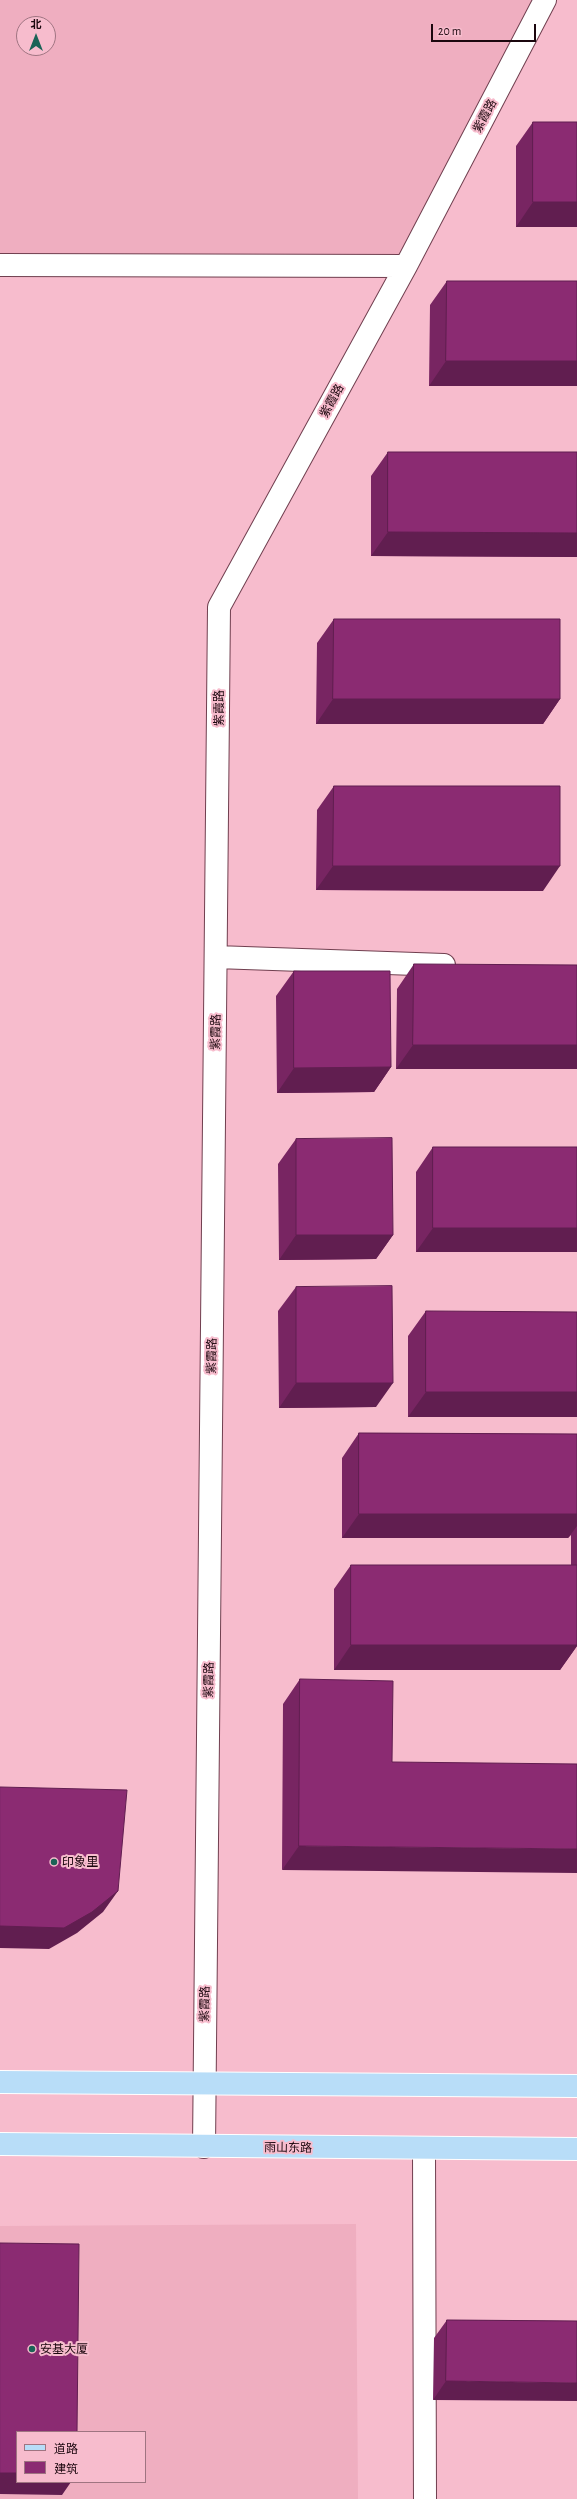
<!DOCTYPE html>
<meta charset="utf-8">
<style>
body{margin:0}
#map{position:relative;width:577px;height:2499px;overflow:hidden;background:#f7bccd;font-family:"Alegreya Sans","Noto Sans SC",sans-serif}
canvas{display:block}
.legend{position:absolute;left:16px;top:2431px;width:130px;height:52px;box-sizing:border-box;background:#f7bccd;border:1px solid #9f7481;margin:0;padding:5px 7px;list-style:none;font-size:12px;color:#1b070e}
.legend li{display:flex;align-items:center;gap:8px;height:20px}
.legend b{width:20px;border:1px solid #9f7481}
.north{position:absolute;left:16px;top:16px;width:40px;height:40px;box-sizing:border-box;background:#f7bccd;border:1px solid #9f7481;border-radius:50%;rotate:0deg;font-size:11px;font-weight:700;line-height:16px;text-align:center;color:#1b070e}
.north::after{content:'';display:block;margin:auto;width:14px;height:18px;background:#1b6357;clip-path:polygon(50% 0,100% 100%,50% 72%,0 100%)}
.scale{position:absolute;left:431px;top:24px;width:105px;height:18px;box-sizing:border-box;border:2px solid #1b070e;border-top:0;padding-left:5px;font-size:12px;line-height:14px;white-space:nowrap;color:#1b070e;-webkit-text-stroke:3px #f7bccd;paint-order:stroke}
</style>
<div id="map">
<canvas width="577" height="2499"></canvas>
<ul class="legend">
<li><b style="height:5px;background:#b8ddf8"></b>道路</li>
<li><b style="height:11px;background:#8b2b72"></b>建筑</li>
</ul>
<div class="north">北</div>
<div class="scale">20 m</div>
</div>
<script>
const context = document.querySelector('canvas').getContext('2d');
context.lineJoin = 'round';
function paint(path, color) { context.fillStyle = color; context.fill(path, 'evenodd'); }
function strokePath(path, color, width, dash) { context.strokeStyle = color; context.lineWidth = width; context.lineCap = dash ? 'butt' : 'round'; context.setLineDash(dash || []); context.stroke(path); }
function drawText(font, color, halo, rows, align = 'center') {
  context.font = font + ' "Alegreya Sans","Noto Sans SC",sans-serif'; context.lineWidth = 4; context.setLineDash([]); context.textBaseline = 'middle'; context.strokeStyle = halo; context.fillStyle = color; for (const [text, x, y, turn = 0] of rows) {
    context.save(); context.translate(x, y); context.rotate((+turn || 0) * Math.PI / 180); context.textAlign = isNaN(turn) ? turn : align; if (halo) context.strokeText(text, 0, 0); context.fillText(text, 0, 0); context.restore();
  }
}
const built = new Path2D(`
 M0,0H545L406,266L0,265ZM24,24H48V48H24Z
 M356,2224L358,2499H0V2226ZM17,2432H145V2482H17Z`);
const minor = new Path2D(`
 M0,265L406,266
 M216,957L444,965
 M204,2147L219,607L406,266L545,0
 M424,2149L425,2499`);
const major = new Path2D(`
 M0,2082L577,2086
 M0,2144L577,2149`);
const wall = new Path2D(`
 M533,122L577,227H516V146Z
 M447,281L577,386H429L430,305Z
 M388,452H577V557L371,556V476Z
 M334,619L560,699L543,724H316L317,643Z
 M334,786L543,891L316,890L317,810Z
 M414,964L577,1069H396L397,989Z
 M294,971L391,1067L374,1092L277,1093L276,996Z
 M296,1139L393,1235L376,1259L279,1260L278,1164Z
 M433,1147L577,1252H416V1172Z
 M296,1287L376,1407L279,1408L278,1311Z
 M426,1311L577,1417H408V1336Z
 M359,1433L577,1434V1646L560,1670H334V1589L351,1565H571V1535L568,1538H342V1458Z
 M300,1679L392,1762L282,1870L283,1704Z
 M447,2320L577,2321L433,2400L434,2338Z`);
const shadedWall = new Path2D(`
 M533,202H577V227H516Z
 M446,361H577V386H429Z
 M388,532L577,533V557L371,556Z
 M333,699H560L543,724H316Z
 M333,866H560L543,891L316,890Z
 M413,1045H577V1069H396Z
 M391,1067L374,1092L277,1093L294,1068Z
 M433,1228H577V1252H416Z
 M296,1235H393L376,1259L279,1260Z
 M296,1383H393L376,1407L279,1408Z
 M426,1392H577V1417H408Z
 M359,1514H577V1526L568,1538H342Z
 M351,1645H577V1646L560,1670H334Z
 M299,1846L577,1849V1873L282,1870Z
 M118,1891L103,1912L77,1933L49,1949L0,1948V1926Z
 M446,2381L577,2383V2401L433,2400Z
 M0,2473H17V2482H71L62,2495L0,2494Z`);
const building = new Path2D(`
 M533,122H577V202H533Z
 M447,281H577V361H446Z
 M388,452H577V533L388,532Z
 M334,619H560V699H333Z
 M334,786H560V866H333Z
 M414,964L577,965V1045H413Z
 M294,971H390L391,1067L294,1068Z
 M392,1138L393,1235H296V1139Z
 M433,1147H577V1228H433Z
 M392,1286L393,1383H296V1287Z
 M426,1311L577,1312V1392H426Z
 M359,1433L577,1434V1514H359Z
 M351,1565H577V1645H351Z
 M300,1679L393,1681L392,1762L577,1764V1849L299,1846Z
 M0,1787L127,1790L118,1891L92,1912L64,1928L0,1926Z
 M0,2243L79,2244L77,2432H17V2473H0Z
 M447,2320L577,2321V2383L446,2381Z`);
const markers = [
 [54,1862,4,"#1b6357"],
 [32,2349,4,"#1b6357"]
];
const streetNames = [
 ["紫霞路",485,116,-62],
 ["紫霞路",332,401,-61],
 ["紫霞路",219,708,-90],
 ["紫霞路",216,1032,-89],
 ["紫霞路",212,1356,-89],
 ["紫霞路",209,1680,-89],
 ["紫霞路",205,2004,-89],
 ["雨山东路",288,2148,1]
];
const poiNames = [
 ["印象里",62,1862],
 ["安基大厦",40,2349]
];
paint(built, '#efaec0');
strokePath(minor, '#703f4f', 24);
strokePath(major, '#fff', 24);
strokePath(minor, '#fff', 22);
strokePath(major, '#b8ddf8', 22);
paint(wall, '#782562');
paint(shadedWall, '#611e50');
paint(building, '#8b2b72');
strokePath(building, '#611e50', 1);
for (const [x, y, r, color] of markers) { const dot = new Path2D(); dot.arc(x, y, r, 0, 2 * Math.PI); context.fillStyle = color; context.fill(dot); strokePath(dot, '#f7bccd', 1.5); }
drawText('12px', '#1b070e', '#f7bccd', streetNames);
drawText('12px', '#1b070e', '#f7bccd', poiNames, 'left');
</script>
